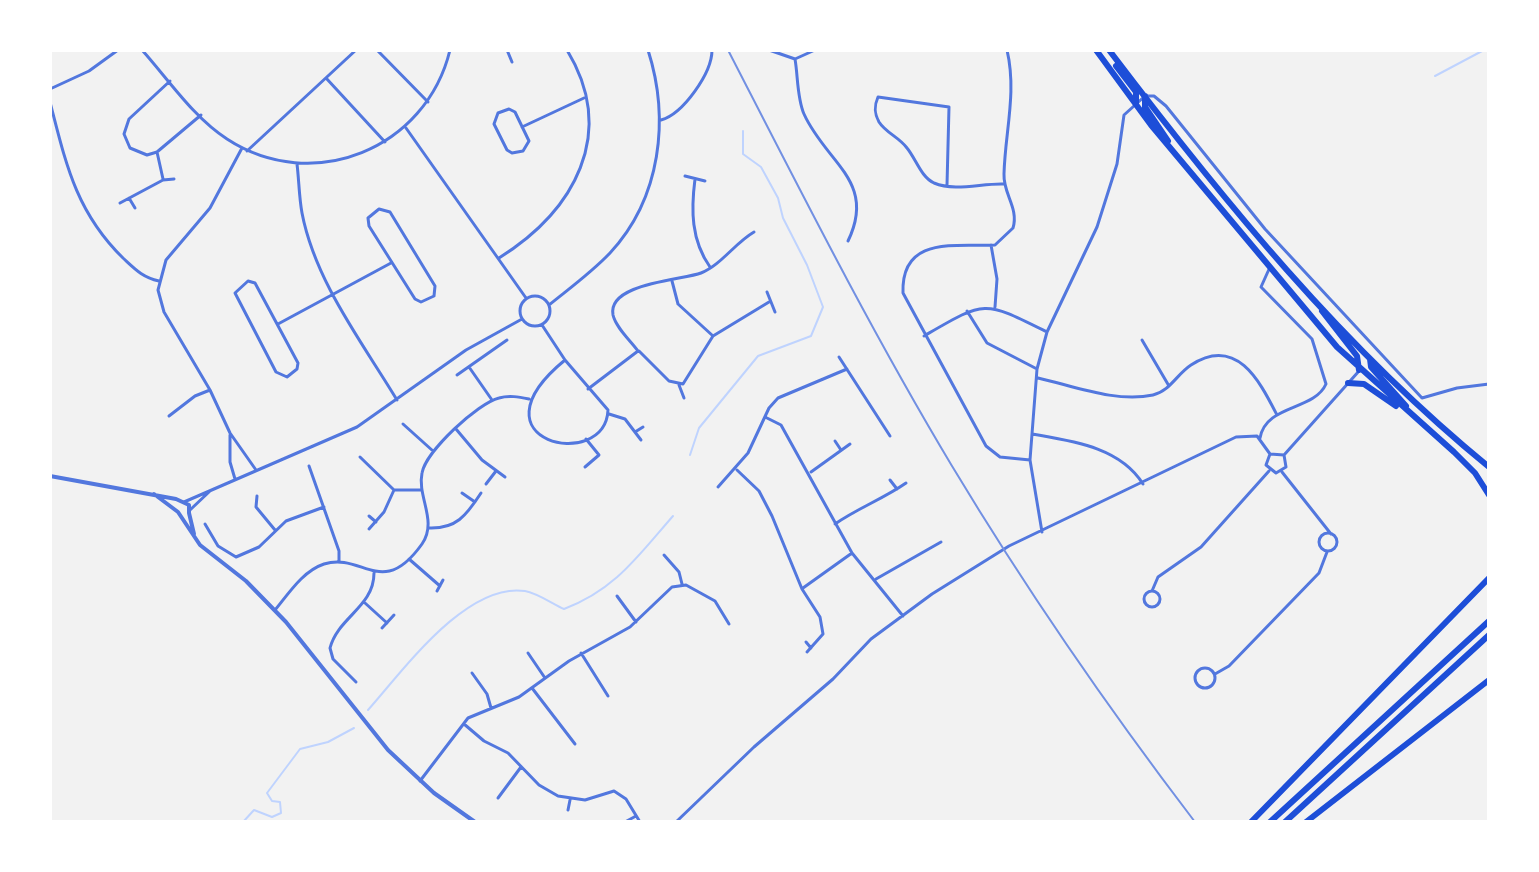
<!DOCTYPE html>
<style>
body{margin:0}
#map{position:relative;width:1539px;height:872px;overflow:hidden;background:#f2f2f2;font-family:Mulish,sans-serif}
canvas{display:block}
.frame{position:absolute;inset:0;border:52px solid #fff;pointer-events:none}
</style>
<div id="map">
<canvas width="1539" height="872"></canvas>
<div class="frame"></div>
</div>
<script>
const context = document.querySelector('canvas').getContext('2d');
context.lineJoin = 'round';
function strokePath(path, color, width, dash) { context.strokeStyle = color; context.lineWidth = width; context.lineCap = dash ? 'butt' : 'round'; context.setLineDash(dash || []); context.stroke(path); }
const stream = new Path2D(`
 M1435,76L1484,50
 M690,455L699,428L758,356L811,336L823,307L807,265L783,218L778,198L761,167L743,154V131
 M368,710C402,672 466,582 525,591C537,593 553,604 564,609C615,590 638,556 673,516
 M243,822L254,810L272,817L281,813L280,802L272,801L267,793L300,749L328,742L354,728`);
const minor = new Path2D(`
 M142,50C168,79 194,118 227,139C313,195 426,149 450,50
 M377,50L428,102
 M507,50L512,62
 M769,50L795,59L815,50
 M1007,50C1017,93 1005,132 1004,174C1003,194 1019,208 1013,228L995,245C956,247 901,235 903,293L986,446L1000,457L1030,460
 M795,59C798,76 797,98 804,114C826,163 877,181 848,241
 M326,78L385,142
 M170,81L129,119L124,134L130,148L147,155L157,152L201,115
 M50,89L89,71L118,50
 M50,102C66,164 76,212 123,258C135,269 142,277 159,281
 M509,109L515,112L529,141L523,151L512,153L507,150L494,124L498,113Z
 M661,120C683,114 712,73 712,50
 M522,127L584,98
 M406,128L526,298
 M242,148L210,208L166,260L158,290L164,312L210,390L230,433L256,470
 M247,151L356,50
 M157,152L163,179
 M297,164C299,180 299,197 302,213C315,281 362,342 397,400
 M685,176L705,181
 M695,179C691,210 691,240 710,267
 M947,185L949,107L878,97C874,106 874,113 879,122C886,133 899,137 907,148C916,159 921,177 934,183C955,192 982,183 1004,184
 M129,198L135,208
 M120,203L163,180L174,179
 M379,209L390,212L435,286L434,296L421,302L415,299L369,226L368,218Z
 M991,245L997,279L995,307
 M499,258C574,211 618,134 567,50
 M248,281L255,283L298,363L297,369L287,377L276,372L235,293Z
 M672,281L678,304L713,336
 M767,292L775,312
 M520 311a15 15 0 1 1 30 0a15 15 0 1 1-30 0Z
 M549,305C570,288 592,272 610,253C661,198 670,119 648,50
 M967,311L987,343L1037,369
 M278,324L391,263
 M542,325L565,360L608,410C605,473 465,442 565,360
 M924,336C986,300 983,300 1047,332
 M1142,340L1169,386
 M639,351L669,381L683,384L713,336L769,302
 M839,357L890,436
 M469,367L492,400
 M457,375L507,340
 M1038,378C1074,386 1116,403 1153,395C1170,391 1177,374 1191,365C1237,335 1260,382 1277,415
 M679,385L684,398
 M588,389L638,351C631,341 616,328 613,315C607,283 683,280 701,273C721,265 735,243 754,232
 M609,414L625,419L641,440
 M169,416L195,396L210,390
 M767,418L781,425L852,553L903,616
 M403,424L433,451
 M456,429L482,460L505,477
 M635,432L643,427
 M1032,434C1072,441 1120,447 1143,484
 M230,435V462L235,479
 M1260,438C1266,404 1314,411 1326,384L1312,339L1261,287L1270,267
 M835,441L841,450
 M1270,454L1266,465L1276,473L1286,467L1284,455
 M1270,454L1284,455
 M1284,455L1359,371
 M360,457L394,490H420
 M309,466L339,551V561
 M585,467L599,455L586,439
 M737,470L759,491L772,516L802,589L820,617L823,634L807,652
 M811,472L850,444
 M1282,472L1331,534
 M890,480L897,489
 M486,484L496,471
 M718,487L748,453L769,408L778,398L847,369
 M462,493L475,502
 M257,496L256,507L275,530
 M184,502L357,427L466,350L522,319
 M190,510L210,491
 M369,516L376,522
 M205,524L218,546L236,557L259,547L286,521L324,507
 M835,524C858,508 883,499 906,483
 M429,528C456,529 466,516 481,493
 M369,529L384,512L394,490
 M1042,532L1030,460L1037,369L1047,332L1097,227L1117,164L1124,115L1145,96H1154L1166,106L1265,229L1422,398L1457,388L1489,384
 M1319 542a9 9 0 1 1 18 0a9 9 0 1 1-18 0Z
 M664,555L679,572L682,584
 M409,559L440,586
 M876,579L941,542
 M803,588L852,553
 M1144 599a8 8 0 1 1 16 0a8 8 0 1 1-16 0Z
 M437,591L443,580
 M1152,591L1158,577L1201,547L1269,471
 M617,596L636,622
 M365,603L387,623
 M275,610C289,593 303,571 324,564C363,552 382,600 422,544C438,521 417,497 422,473C426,451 478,403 499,398C509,395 519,397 529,399
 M382,628L394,615
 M806,642L811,648
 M528,653L545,678
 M581,653L608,696
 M1195 678a10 10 0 1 1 20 0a10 10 0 1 1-20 0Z
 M472,673L487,694L491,708
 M1215,674L1229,666L1319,573L1327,552
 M356,682L333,659L330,648C338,617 374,607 374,573
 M532,688L575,744
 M464,724L484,741L508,753L539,785L558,796L585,800L614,791L626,799L640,822
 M420,781L468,718L519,697L569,661L630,627L672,587L686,585L715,601L729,624
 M498,798L521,767
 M568,810L570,800
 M625,822L636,816
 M676,822L754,747L833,679L871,639L932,594L1009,546L1236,437L1257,436L1270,454`);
const tertiary = new Path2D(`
 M50,476L176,499L189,505V513
 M154,494L178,512L200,545L246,581L286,622L388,750L434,793L475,822
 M189,513L194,534`);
const trunk = new Path2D(`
 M1096,50L1151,125L1337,347L1454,452L1475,473L1489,495
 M1109,50C1222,199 1343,348 1489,467
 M1116,66L1136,92V104
 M1145,96V107L1168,141
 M1322,311L1357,356L1359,370
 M1370,359L1371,367L1406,406
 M1348,383L1364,384L1396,406`);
const motorway = new Path2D(`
 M1251,822L1489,578
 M1270,822L1489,621
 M1285,822L1489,635
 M1306,822L1489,680`);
const rail = new Path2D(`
 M728,50C800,190 871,331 952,466C1026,589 1108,708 1195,822`);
strokePath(stream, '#bfd3fe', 2);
strokePath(minor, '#5277de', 3);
strokePath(tertiary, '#5277de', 4);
strokePath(trunk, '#1d4ed8', 6);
strokePath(motorway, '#1d4ed8', 6);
strokePath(rail, '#7290e2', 2);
</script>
